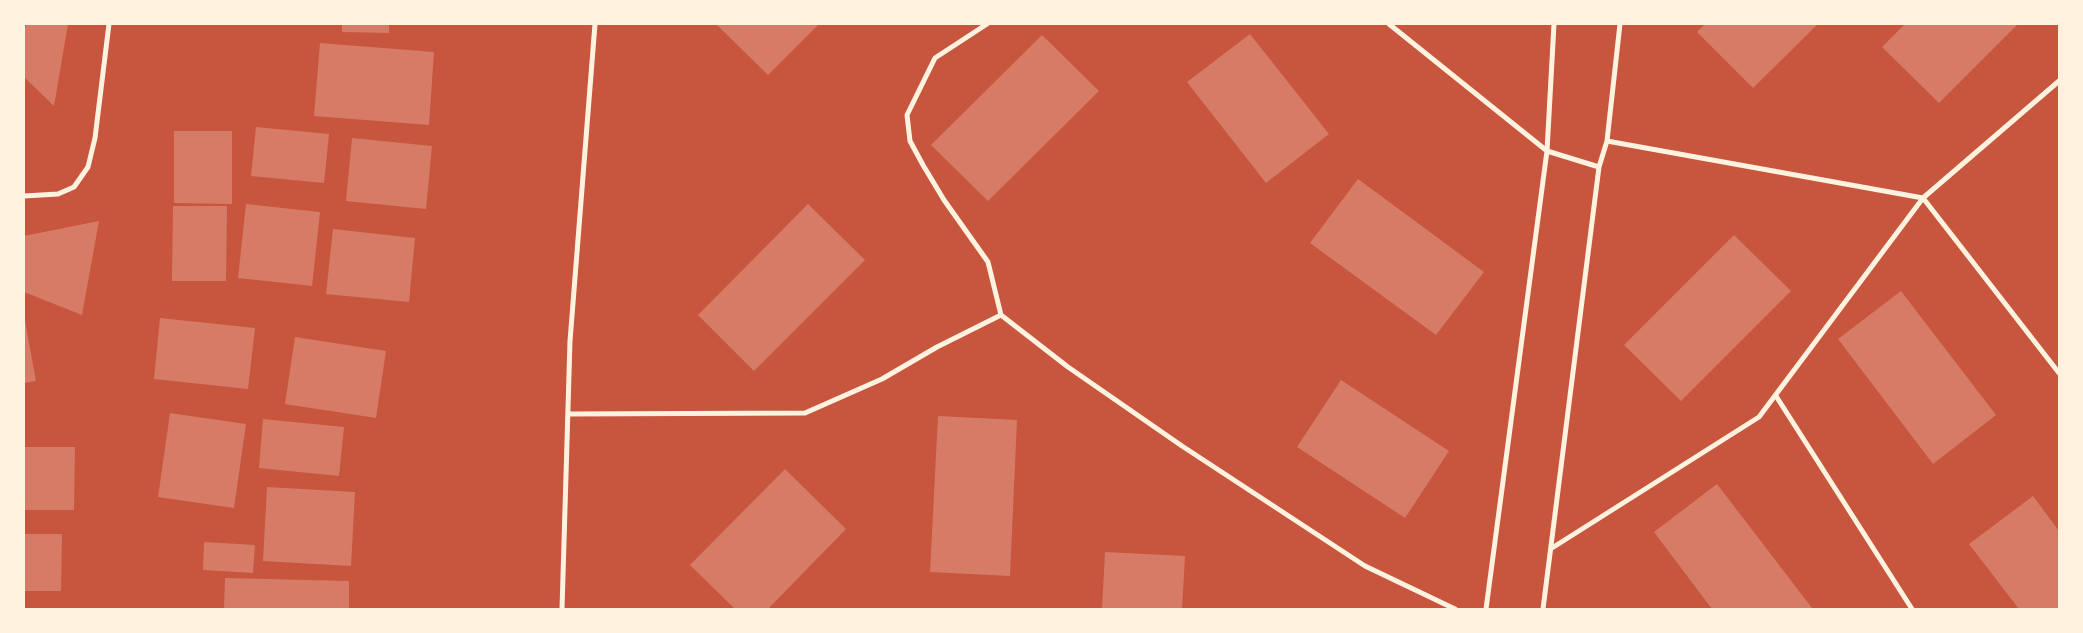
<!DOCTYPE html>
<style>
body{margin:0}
#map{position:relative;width:2083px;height:633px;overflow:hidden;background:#c8553d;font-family:"Asap Condensed",sans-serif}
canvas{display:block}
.frame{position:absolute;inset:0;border:25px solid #fff3e0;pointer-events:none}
</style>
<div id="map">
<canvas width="2083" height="633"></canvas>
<div class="frame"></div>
</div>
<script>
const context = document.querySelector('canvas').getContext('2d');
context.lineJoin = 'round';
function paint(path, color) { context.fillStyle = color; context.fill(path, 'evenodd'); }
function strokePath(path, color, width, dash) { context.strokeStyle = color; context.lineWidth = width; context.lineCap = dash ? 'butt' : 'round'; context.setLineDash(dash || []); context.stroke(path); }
const building = new Path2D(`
 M26,24H68L54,106L24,77V36Z
 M342,24H389V33L342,32Z
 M716,24H819L768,75Z
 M1705,24H1818L1753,88L1697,32Z
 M1905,24H2018L1939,103L1882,47Z
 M1250,34L1329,134L1266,183L1187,82Z
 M1042,35L1099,91L988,201L931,145Z
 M320,43L434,52L429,125L314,116Z
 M256,127L329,134L324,183L251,176Z
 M174,131H232V204L174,203Z
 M352,138L432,146L426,209L346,201Z
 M1358,179L1484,272L1436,335L1310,243Z
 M246,204L320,212L312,286L238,278Z
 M808,204L865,260L754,371L698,315Z
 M173,206H227L226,281H172Z
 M99,221L82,315L24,292V236Z
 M333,229L415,238L409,302L326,294Z
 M1734,235L1791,291L1681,401L1624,345Z
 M1901,291L1996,415L1933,464L1838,339Z
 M160,318L255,328L248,389L154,379Z
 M25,321L36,381L24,383V322Z
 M295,337L386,351L376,418L285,404Z
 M1341,380L1449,451L1405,518L1297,447Z
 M170,413L246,424L234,508L158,497Z
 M938,416L1017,420L1010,576L930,572Z
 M263,419L344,427L339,476L259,468Z
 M24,447H75L74,510H24Z
 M785,469L846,529L768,609H735L690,565Z
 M1717,484L1812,608L1712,609L1654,532Z
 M267,487L355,492L351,566L263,561Z
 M2033,496L2059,531V609H2019L1969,544Z
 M24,534H62L61,591H24Z
 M204,542L255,545L253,573L203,570Z
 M1105,552L1185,556L1182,609H1102Z
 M225,578L349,581V609H224Z`);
const minor = new Path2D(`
 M987,24L935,58L907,115L910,141L923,165L944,200L988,262L1001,315
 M1389,24L1547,151L1599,167
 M1607,141L1923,198L2059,373
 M24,196L58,194L74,187L88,167L95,138L109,24
 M1776,396L1912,609
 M568,414L805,413L882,379L937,347L1001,315L1068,367L1182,446L1365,566L1455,609
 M1552,548L1759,417L1923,198L2059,81
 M562,609L570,341L595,24
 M1486,609L1547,151L1554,24
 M1543,609L1599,167L1607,141L1620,24`);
paint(building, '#d67c66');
strokePath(minor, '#fff3e0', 5);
</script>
